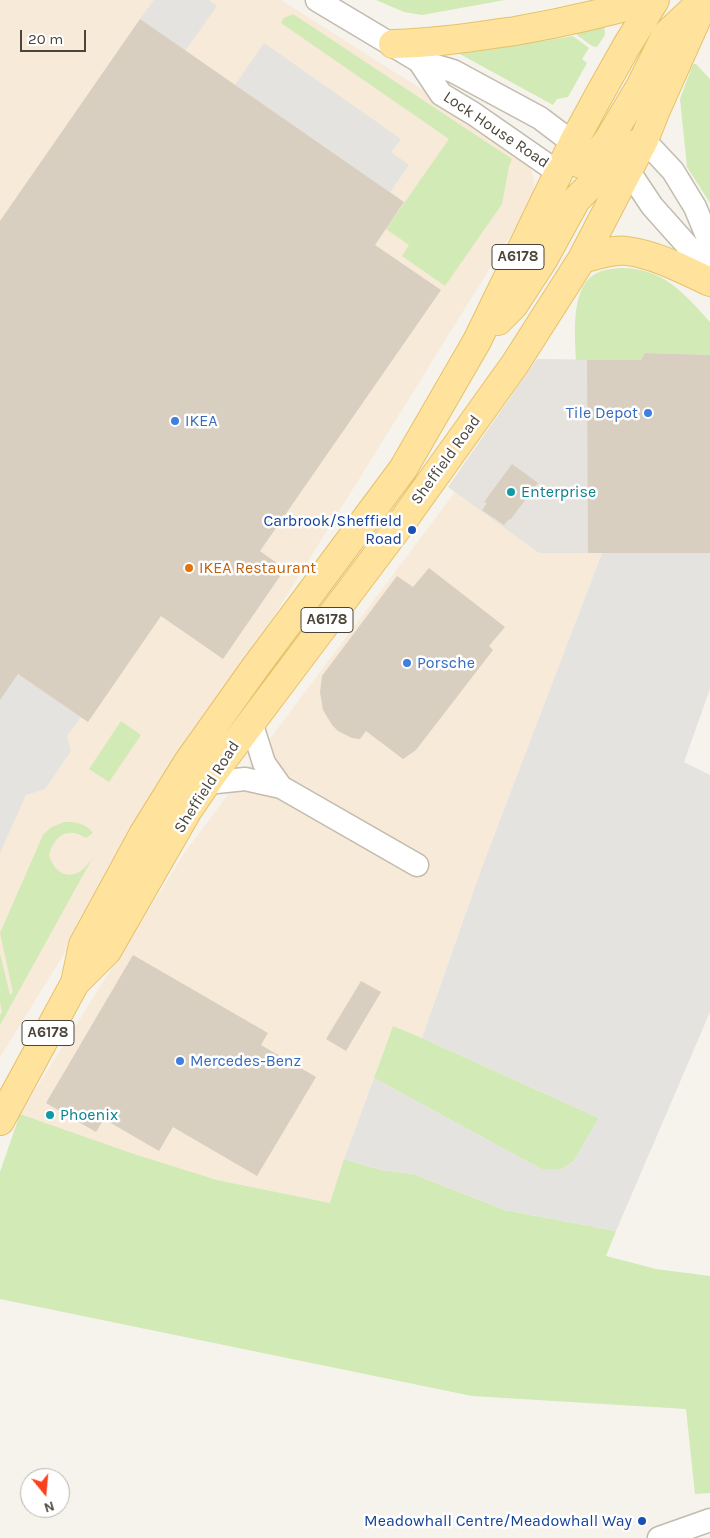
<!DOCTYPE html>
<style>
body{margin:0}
#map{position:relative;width:710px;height:1538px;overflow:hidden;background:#f6f3ec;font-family:Karla,sans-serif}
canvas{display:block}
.north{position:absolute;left:20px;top:1468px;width:50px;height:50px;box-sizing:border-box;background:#fff;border:1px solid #b7b4b0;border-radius:50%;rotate:163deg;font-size:14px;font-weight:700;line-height:20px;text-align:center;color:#4b4439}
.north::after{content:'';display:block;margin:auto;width:18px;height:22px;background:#fc3f1d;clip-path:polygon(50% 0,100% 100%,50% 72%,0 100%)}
.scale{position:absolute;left:20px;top:30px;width:66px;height:22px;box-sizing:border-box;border:2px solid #4b4439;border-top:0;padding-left:6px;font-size:15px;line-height:18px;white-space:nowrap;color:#4b4439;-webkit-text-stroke:4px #fff;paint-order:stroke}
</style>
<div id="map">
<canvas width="710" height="1538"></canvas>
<div class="north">N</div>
<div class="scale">20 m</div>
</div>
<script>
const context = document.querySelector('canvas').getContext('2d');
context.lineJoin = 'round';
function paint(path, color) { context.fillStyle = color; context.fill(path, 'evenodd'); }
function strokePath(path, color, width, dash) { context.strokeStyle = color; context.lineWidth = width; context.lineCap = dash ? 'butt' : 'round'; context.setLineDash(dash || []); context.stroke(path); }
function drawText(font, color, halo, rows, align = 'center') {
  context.font = font + ' Karla,sans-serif'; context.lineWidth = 5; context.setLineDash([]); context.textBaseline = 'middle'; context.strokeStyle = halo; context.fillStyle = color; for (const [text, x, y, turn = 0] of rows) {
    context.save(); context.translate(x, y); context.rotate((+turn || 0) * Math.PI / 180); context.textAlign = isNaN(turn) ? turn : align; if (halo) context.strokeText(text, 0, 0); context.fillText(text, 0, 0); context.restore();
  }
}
const commercial = new Path2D(`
 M0,0H281L516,149L530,166L534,181V197L528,207L0,1057Z
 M455,492L539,553H602L482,867L422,1038L393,1026L344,1159L330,1203L217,1180L131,1153L20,1114L185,852Z`);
const industrial = new Path2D(`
 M645,353L710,355L602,553H539L448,487L537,359L641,360Z`);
const green = new Path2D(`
 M376,0H505L422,15L404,12Z
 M293,14L512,159L509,166L502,204L445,286L402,256L409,245L386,229L449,139L281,23L284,18Z
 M604,24L605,35L597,47L592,46L577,35L582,27Z
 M573,36L589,48L582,59L587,63L568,97L557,99L553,105L458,53L539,37L544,41Z
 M693,64H696L710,79V203L687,167L680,99Z
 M620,268C662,267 684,293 710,322V355L645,353L641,360H576C575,336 570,285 597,273C604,269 612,269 620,268Z
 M121,721L141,735L109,782L89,769Z
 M64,822C77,822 85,823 93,833L86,838C68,826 54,836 49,855C53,869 64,880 79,872C85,869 89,862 92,859L0,1025V1015L2,1012L0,1002V954L10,995L13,992L0,933L43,835L50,828Z
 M393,1026L422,1038L599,1118L574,1161L562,1169H541L374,1078Z
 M20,1114L131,1153L217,1180L330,1203L344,1159L381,1170L413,1174L505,1210L616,1231L606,1256L656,1269L710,1276V1493L695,1494L686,1409L472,1396L0,1299V1172Z`);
const parking = new Path2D(`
 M154,0H209L217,6L185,51L140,19Z
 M264,43L401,139L391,152L409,165L390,192L235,85Z
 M602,553H710V689L684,762L710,775V1012L616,1231L505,1210L413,1174L381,1170L344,1159L374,1078L541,1169H562L574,1161L599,1118L422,1038L482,867Z
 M18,674L81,717L67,736L71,751L45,789L26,795L0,853V684Z`);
const building = new Path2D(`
 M140,19L404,202L375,245L441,290L260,551L285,569L223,659L161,616L88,722L18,674L0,700V221Z
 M645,353L710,355V553H588L587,360H641Z
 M512,464L538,483L510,520L509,519L504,525L482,510L487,503L484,502Z
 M429,568L505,627L489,646L493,650L416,750L403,759L366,731L360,739L352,738L338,731L332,725L323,710L320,692L322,676L397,576L413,587Z
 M133,955L268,1033L261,1045L316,1077L257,1176L173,1127L159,1151L104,1119L96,1132L46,1103Z
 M361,981L381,992L346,1051L326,1039Z`);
const minor = new Path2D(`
 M317,0L419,61L453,71L540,118L573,143
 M419,61L441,94L474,114L559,173
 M644,140L673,171L695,207L710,243
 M628,170L652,206L710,271
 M207,783L245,779L281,787L264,763L251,722
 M281,787L417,865
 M659,1538L710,1520`);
const major = new Path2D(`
 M393,44C435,43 474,37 515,31C561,23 605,13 650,0
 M581,164L600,151L609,139L640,87L666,35L697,6
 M582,259C596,255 613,249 627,251C657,255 684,270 710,282
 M498,321L513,306L543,260L576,200L619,156L638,143
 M75,983L83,945L144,833L188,762L254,669L403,469L477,341L573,143L598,97L626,47L655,0
 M0,1121L75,983L107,951L188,810L214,772L402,522L515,364L559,295L582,259L644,140L656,110L705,0`);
const markers = [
 [648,413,5,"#3f7fe0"],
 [175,421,5,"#3f7fe0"],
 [511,492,5,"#0f9aa8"],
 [412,530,5,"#1a4fb4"],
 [189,568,5,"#e8710a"],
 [407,663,5,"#3f7fe0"],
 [180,1061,5,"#3f7fe0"],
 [50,1115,5,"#0f9aa8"],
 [642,1521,5,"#1a4fb4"]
];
const shields = [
 [518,257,52],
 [327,620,52],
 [48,1033,52]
];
const shieldNames = [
 ["A6178",518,257],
 ["A6178",327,620],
 ["A6178",48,1033]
];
const streetNames = [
 ["Lock House Road",496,130,34],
 ["Sheffield Road",446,460,-54],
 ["Sheffield Road",207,787,-57]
];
const shopNames = [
 ["Tile Depot",638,413,"right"],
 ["IKEA",185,421],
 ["Porsche",417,663],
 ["Mercedes-Benz",190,1061]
];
const cultureNames = [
 ["Enterprise",521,492],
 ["Phoenix",60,1115]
];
const transitNames = [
 ["Carbrook/Sheffield",402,521],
 ["Road",402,539],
 ["Meadowhall Centre/Meadowhall Way",632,1521]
];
const foodNames = [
 ["IKEA Restaurant",199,568]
];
paint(commercial, '#f7ead8');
paint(industrial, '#e6e2dd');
paint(green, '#d2eab5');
paint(parking, '#e5e3e0');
paint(building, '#d8cfc1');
strokePath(minor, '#c2bbae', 25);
strokePath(major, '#e6c16a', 30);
strokePath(minor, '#fff', 22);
strokePath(major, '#ffe39c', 28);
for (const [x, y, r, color] of markers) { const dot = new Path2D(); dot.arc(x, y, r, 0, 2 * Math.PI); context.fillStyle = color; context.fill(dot); strokePath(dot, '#fff', 2); }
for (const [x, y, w] of shields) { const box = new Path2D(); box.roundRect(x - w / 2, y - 12.5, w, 25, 4); context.fillStyle = '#fff'; context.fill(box); strokePath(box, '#4b4439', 1); }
drawText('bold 15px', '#4b4439', null, shieldNames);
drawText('16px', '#4b4439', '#fff', streetNames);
drawText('16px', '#366cbe', '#fff', shopNames, 'left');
drawText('16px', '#0d838f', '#fff', cultureNames, 'left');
drawText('16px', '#164399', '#fff', transitNames, 'right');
drawText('16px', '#c56008', '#fff', foodNames, 'left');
</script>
